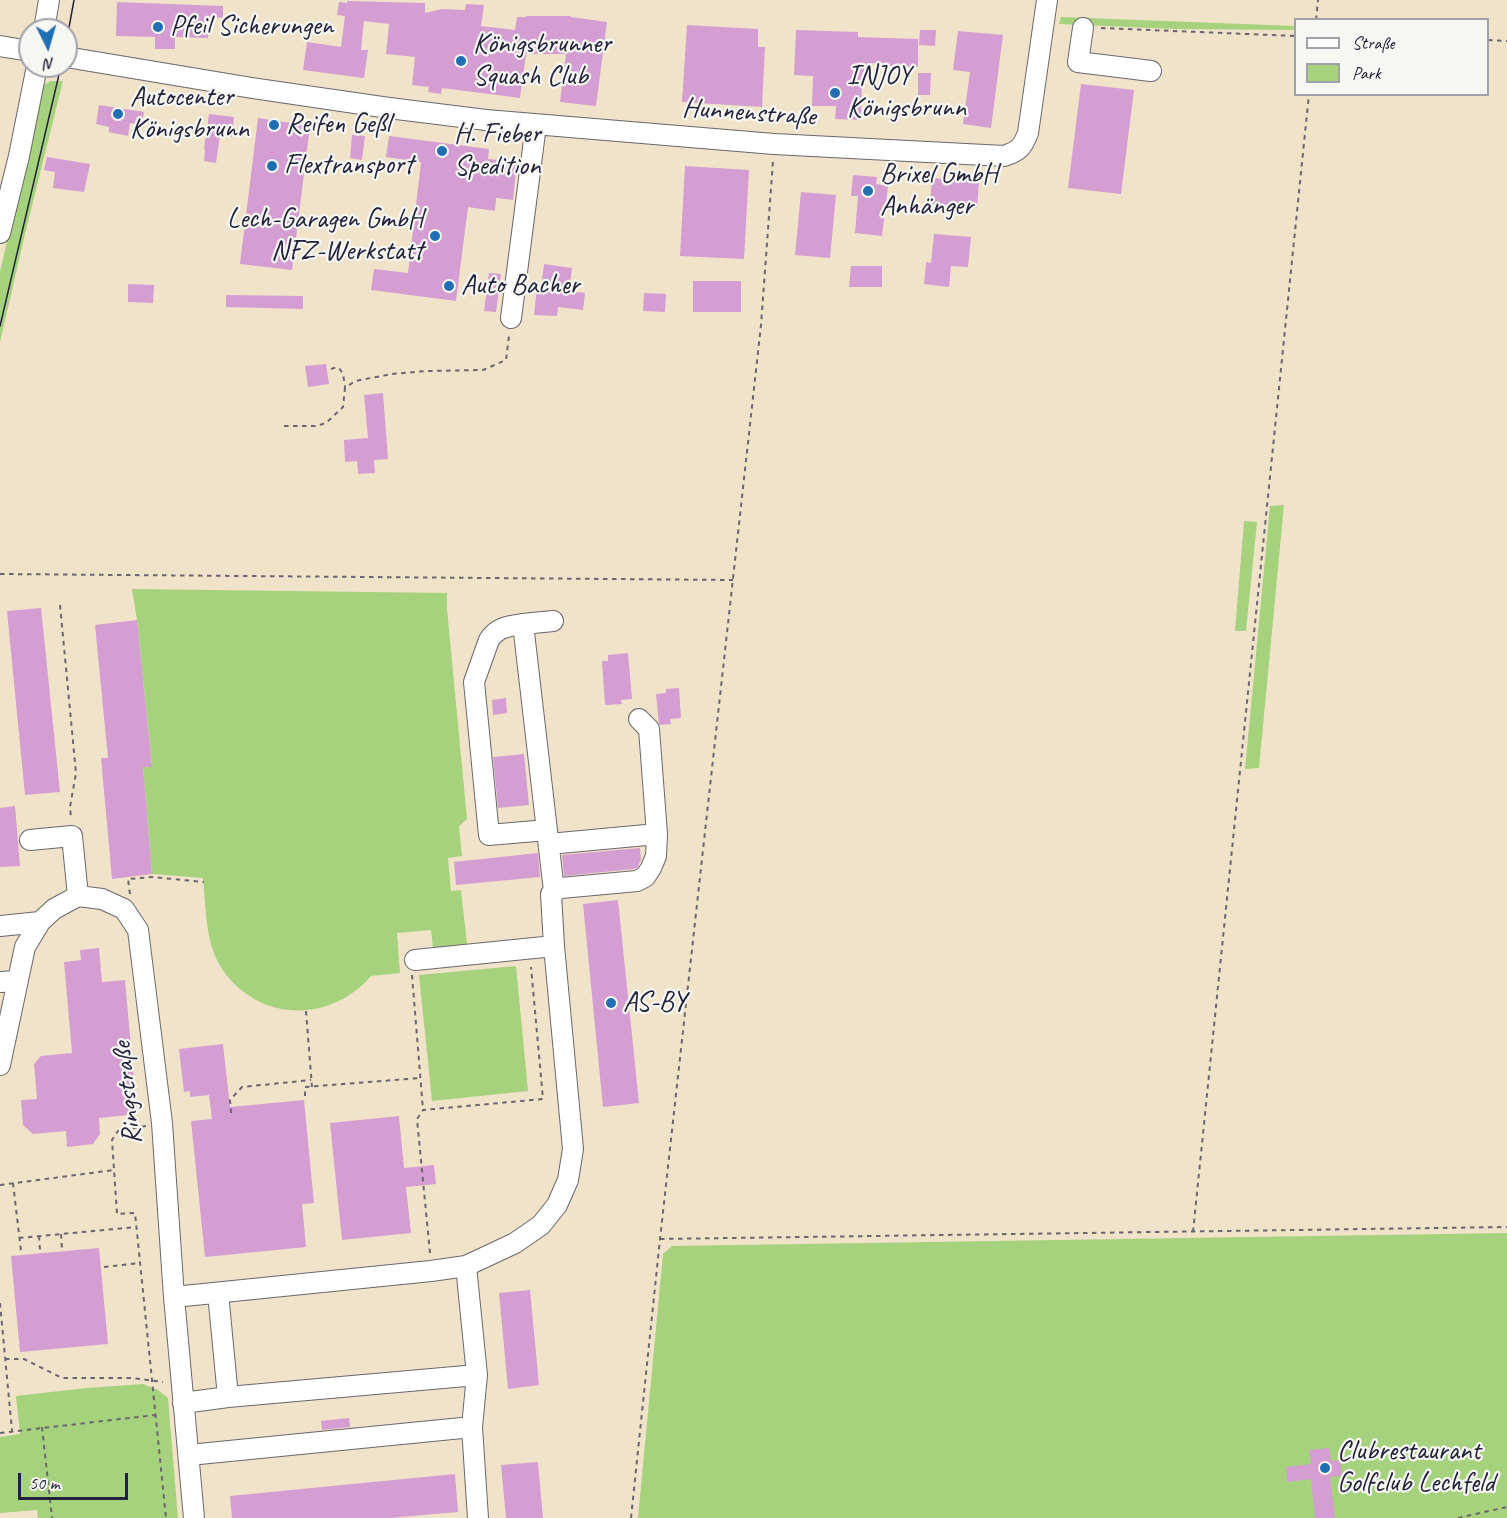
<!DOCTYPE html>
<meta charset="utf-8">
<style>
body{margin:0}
#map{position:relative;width:1507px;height:1518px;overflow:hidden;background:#f0e3c9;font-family:Caveat,sans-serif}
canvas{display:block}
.legend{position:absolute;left:1294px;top:18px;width:195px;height:78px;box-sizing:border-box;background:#f6f6f2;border:2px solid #a1a1a9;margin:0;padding:8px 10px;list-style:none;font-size:18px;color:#22223b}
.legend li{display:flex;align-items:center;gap:12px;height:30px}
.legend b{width:30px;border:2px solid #a1a1a9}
.north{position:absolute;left:18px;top:18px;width:60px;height:60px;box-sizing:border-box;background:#f6f6f2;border:2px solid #a1a1a9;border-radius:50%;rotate:175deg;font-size:16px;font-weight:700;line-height:24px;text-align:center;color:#22223b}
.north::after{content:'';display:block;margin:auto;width:21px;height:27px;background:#1f6fb2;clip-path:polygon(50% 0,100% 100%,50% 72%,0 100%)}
.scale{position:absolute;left:18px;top:1473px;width:110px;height:27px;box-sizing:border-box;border:3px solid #22223b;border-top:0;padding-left:8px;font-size:18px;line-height:21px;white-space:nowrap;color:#22223b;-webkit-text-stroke:4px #f6f6f2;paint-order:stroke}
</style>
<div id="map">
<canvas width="1507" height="1518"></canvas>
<ul class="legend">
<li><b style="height:8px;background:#fff"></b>Straße</li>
<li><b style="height:16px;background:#a6d27e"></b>Park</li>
</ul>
<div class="north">N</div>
<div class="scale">50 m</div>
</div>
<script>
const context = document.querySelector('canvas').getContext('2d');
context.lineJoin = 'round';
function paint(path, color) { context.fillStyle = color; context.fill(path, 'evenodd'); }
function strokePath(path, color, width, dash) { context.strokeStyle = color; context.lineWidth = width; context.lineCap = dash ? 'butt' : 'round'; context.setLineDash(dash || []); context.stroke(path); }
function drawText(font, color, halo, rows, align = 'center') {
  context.font = font + ' Caveat,sans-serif'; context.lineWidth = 4.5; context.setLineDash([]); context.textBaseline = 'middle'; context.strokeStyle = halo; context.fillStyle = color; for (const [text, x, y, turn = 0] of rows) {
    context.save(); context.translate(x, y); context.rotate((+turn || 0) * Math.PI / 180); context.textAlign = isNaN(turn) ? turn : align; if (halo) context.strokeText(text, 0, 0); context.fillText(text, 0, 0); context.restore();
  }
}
const green = new Path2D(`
 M1061,17L1295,26L1296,30L1175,29L1059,24Z
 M50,81H63L25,234L0,342V272L42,87Z
 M1284,505L1259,768L1245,769L1270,506Z
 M1244,521L1257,522L1246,631H1235Z
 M132,589L447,593V609L467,819L459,826L462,856L448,858L451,891L461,890L467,944L433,948L431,930L397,933L400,973L371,976C338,1015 280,1023 240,989C231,981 222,971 217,960C205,935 206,905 203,878L152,874L143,767L152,766L137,620Z
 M516,966L528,1091L432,1101L419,975Z
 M1507,1233V1518H638L663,1254L672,1246Z
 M143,1384L158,1390L168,1398L178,1518H38L37,1510L0,1513V1437L20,1434L16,1396L87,1388Z`);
const building = new Path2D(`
 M347,1L425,3V13L442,9L465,10L466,4L484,5L481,26L515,30L517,17H526V16H571V17L607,22L596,106L560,102L566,54H526L520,98L442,88L441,94L428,92L429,87L412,85L415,57L386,54L389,24L364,21L361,50H368L364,78L303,70L307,42L341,47L345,16L337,15L339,2L347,3Z
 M117,2L223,6V18L208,17V38L175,37V49H155V37L116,36Z
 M687,25L758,29V47H765L762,107L682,102Z
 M796,30L858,32V37L918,39V67L889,66V64L867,63L866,74L862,73L861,120L835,119L836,106H812L813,76L794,75Z
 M920,30H936L935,46L919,45Z
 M958,31L1003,35L991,128L963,124L970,72L953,70Z
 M918,73H931L930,95H918Z
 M1081,84L1134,90L1121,194L1068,188Z
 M99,105L144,112L142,125L130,123L128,136L109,132V127L96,124Z
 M209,114L234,117L232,137L220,135L216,163L204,161L205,150L204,149Z
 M258,118L310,126L292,270L240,264Z
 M352,135L365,136L362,160L350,158Z
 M389,136L489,149L488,159L517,162L513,200L496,198L495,211L468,207L456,301L371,290L374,269L408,273L421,162L386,157Z
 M47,157L90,164L84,192L53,188L55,172L44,170Z
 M685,166L749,170L744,259L680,256Z
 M853,175L877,177L876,184L888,186L882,236L855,233L858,196H851Z
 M932,178L979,182L977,208L930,204Z
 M801,192L836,195L830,258L795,255Z
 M934,234L971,237L968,267L951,266L949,287L924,284L926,262L931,263Z
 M544,264L572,268L569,291L585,293L583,310L558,307L557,316L534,315L537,287L541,288Z
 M851,266H882V287H849Z
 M489,273L501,274L496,312L484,311Z
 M693,281H741V312H693Z
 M128,284L154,285L153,303L128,302Z
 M644,293L666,294L665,312L643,311Z
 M226,295L303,296V309L226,307Z
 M326,364L329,384L308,387L305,366Z
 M383,393L388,459L374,460L375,473L358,474L357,461L345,462L344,440L368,438L364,395Z
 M41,608L60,792L25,795L7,611Z
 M137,620L152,767H143L152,874L112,879L101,758H108L95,625Z
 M628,653L632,699L621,700L622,704L605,705L602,661H608V655Z
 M679,688L681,718L670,719L671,724L659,725L656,694L666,693V689Z
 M506,698L507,713L493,715L492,700Z
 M524,754L529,805L498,808L493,757Z
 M15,806L20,866L0,867V808Z
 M640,848L641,860L637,868L634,869L564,876L562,855Z
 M538,853L540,877L456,885L454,862Z
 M618,900L639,1103L603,1107L583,904Z
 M99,948L102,982L125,980L137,1114L99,1118L100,1134L93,1144L67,1147L66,1131L33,1134L23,1125L21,1100L37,1099L34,1064L41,1056L72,1053L64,962L81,960L80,950Z
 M223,1044L230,1107L304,1100L314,1203L302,1204L306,1247L205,1257L191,1121L212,1119L209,1095L190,1097V1091L184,1092L179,1049Z
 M399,1116L404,1168L434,1165L436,1184L406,1187L411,1233L342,1240L330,1123Z
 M99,1248L108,1344L20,1352L11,1256Z
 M530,1290L539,1385L508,1389L499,1293Z
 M349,1418L350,1427L322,1430L321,1421Z
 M1329,1448L1331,1461L1340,1460L1342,1476L1330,1477L1335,1518H1315L1311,1479L1287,1482L1286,1467L1311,1464L1309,1450Z
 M538,1462L543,1518H506L501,1465Z
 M455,1474L458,1512L390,1518H232L230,1496Z`);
const path = new Path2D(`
 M1316,20L1318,0
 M1101,28L1296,36
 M1488,40L1507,41
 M331,369L337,367C344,371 344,380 345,388
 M284,426H316L326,423L343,407L345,388L355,381L392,374L426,371L483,370L506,360L509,336
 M0,574L733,580
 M60,605L76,773L70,807L71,818
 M130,894L128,879L152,877L204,882
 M412,975L423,1110
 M306,1011L312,1087
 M305,1096V1087L420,1078
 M231,1113L230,1100L242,1087L311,1080
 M146,1126L118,1131L112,1140L117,1214L135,1213L166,1518
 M13,1183L21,1251
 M0,1185L114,1170
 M1193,1232L1309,94
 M61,1234L62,1250
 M39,1236L40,1250
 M19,1238L136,1227
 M660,1239L1507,1227
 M430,1253L417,1119L423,1110L543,1099L531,967
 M104,1267L139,1263
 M0,1303L12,1431
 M5,1359H24L62,1378H132L163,1382
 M42,1427L52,1518
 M0,1433L155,1415
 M631,1518L660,1239L761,325L773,161
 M1458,1518L1507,1507`);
const minor = new Path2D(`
 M1083,28L1078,62L1151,71
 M44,30L49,0
 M0,46L30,51
 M66,57L252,88L389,108L486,120L774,144L1004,156C1019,151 1022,148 1028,133L1047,0
 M0,233L19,156L37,66
 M511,318L536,125
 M523,624L553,621
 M547,830L489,835L474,682L489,640C497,627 509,626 523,624L554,891
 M30,840L72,836L78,896
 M549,844L657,834
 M0,926L40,922
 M554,946L551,894L554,891L561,888L637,881L645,877L651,868L656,856L657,834L649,729L639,719
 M0,982L18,981
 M0,1065L25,947L40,922L54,909L78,896L102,899L124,909L138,930L162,1123L174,1297L194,1518
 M466,1266L477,1375
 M218,1293L228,1397
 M174,1297L431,1271L466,1266L515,1243L541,1225L557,1205L568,1180L573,1149L554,946L415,960
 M183,1403L228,1397L477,1375L472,1427L478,1518
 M189,1455L472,1427`);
const tram = new Path2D(`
 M66,44L74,0
 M0,326L61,66`);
const markers = [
 [158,27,6,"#1f6fb2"],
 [461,61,6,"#1f6fb2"],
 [835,93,6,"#1f6fb2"],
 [118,114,6,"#1f6fb2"],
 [274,125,6,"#1f6fb2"],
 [442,151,6,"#1f6fb2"],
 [272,166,6,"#1f6fb2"],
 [868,191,6,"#1f6fb2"],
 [435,236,6,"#1f6fb2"],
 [449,286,6,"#1f6fb2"],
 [611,1003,6,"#1f6fb2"],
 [1325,1468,6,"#1f6fb2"]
];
const poiNames = [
 ["Pfeil Sicherungen",170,27],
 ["Königsbrunner",473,45],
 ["Squash Club",473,77],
 ["INJOY",847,77],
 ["Königsbrunn",847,109],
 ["Autocenter",130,98],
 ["Königsbrunn",130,130],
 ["Reifen Geßl",286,125],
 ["H. Fieber",454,135],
 ["Spedition",454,167],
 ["Flextransport",284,166],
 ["Brixel GmbH",880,175],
 ["Anhänger",880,207],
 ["Lech-Garagen GmbH",423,220,"right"],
 ["NFZ-Werkstatt",423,252,"right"],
 ["Auto Bacher",461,286],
 ["AS-BY",623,1003],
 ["Clubrestaurant",1337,1452],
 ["Golfclub Lechfeld",1337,1484]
];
const streetNames = [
 ["Hunnenstraße",749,113,4],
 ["Ringstraße",128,1093,-96]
];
paint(green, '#a6d27e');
paint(building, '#d59ed2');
strokePath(minor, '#6a666d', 22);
strokePath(path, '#6a666d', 2, [4.5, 4.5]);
strokePath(minor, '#fff', 20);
strokePath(tram, '#22223b', 1.5);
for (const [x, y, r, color] of markers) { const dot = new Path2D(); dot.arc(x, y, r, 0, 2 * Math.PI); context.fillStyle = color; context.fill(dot); strokePath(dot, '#f6f6f2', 2); }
drawText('28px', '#22223b', '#f6f6f2', poiNames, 'left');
drawText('28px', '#22223b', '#f6f6f2', streetNames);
</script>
